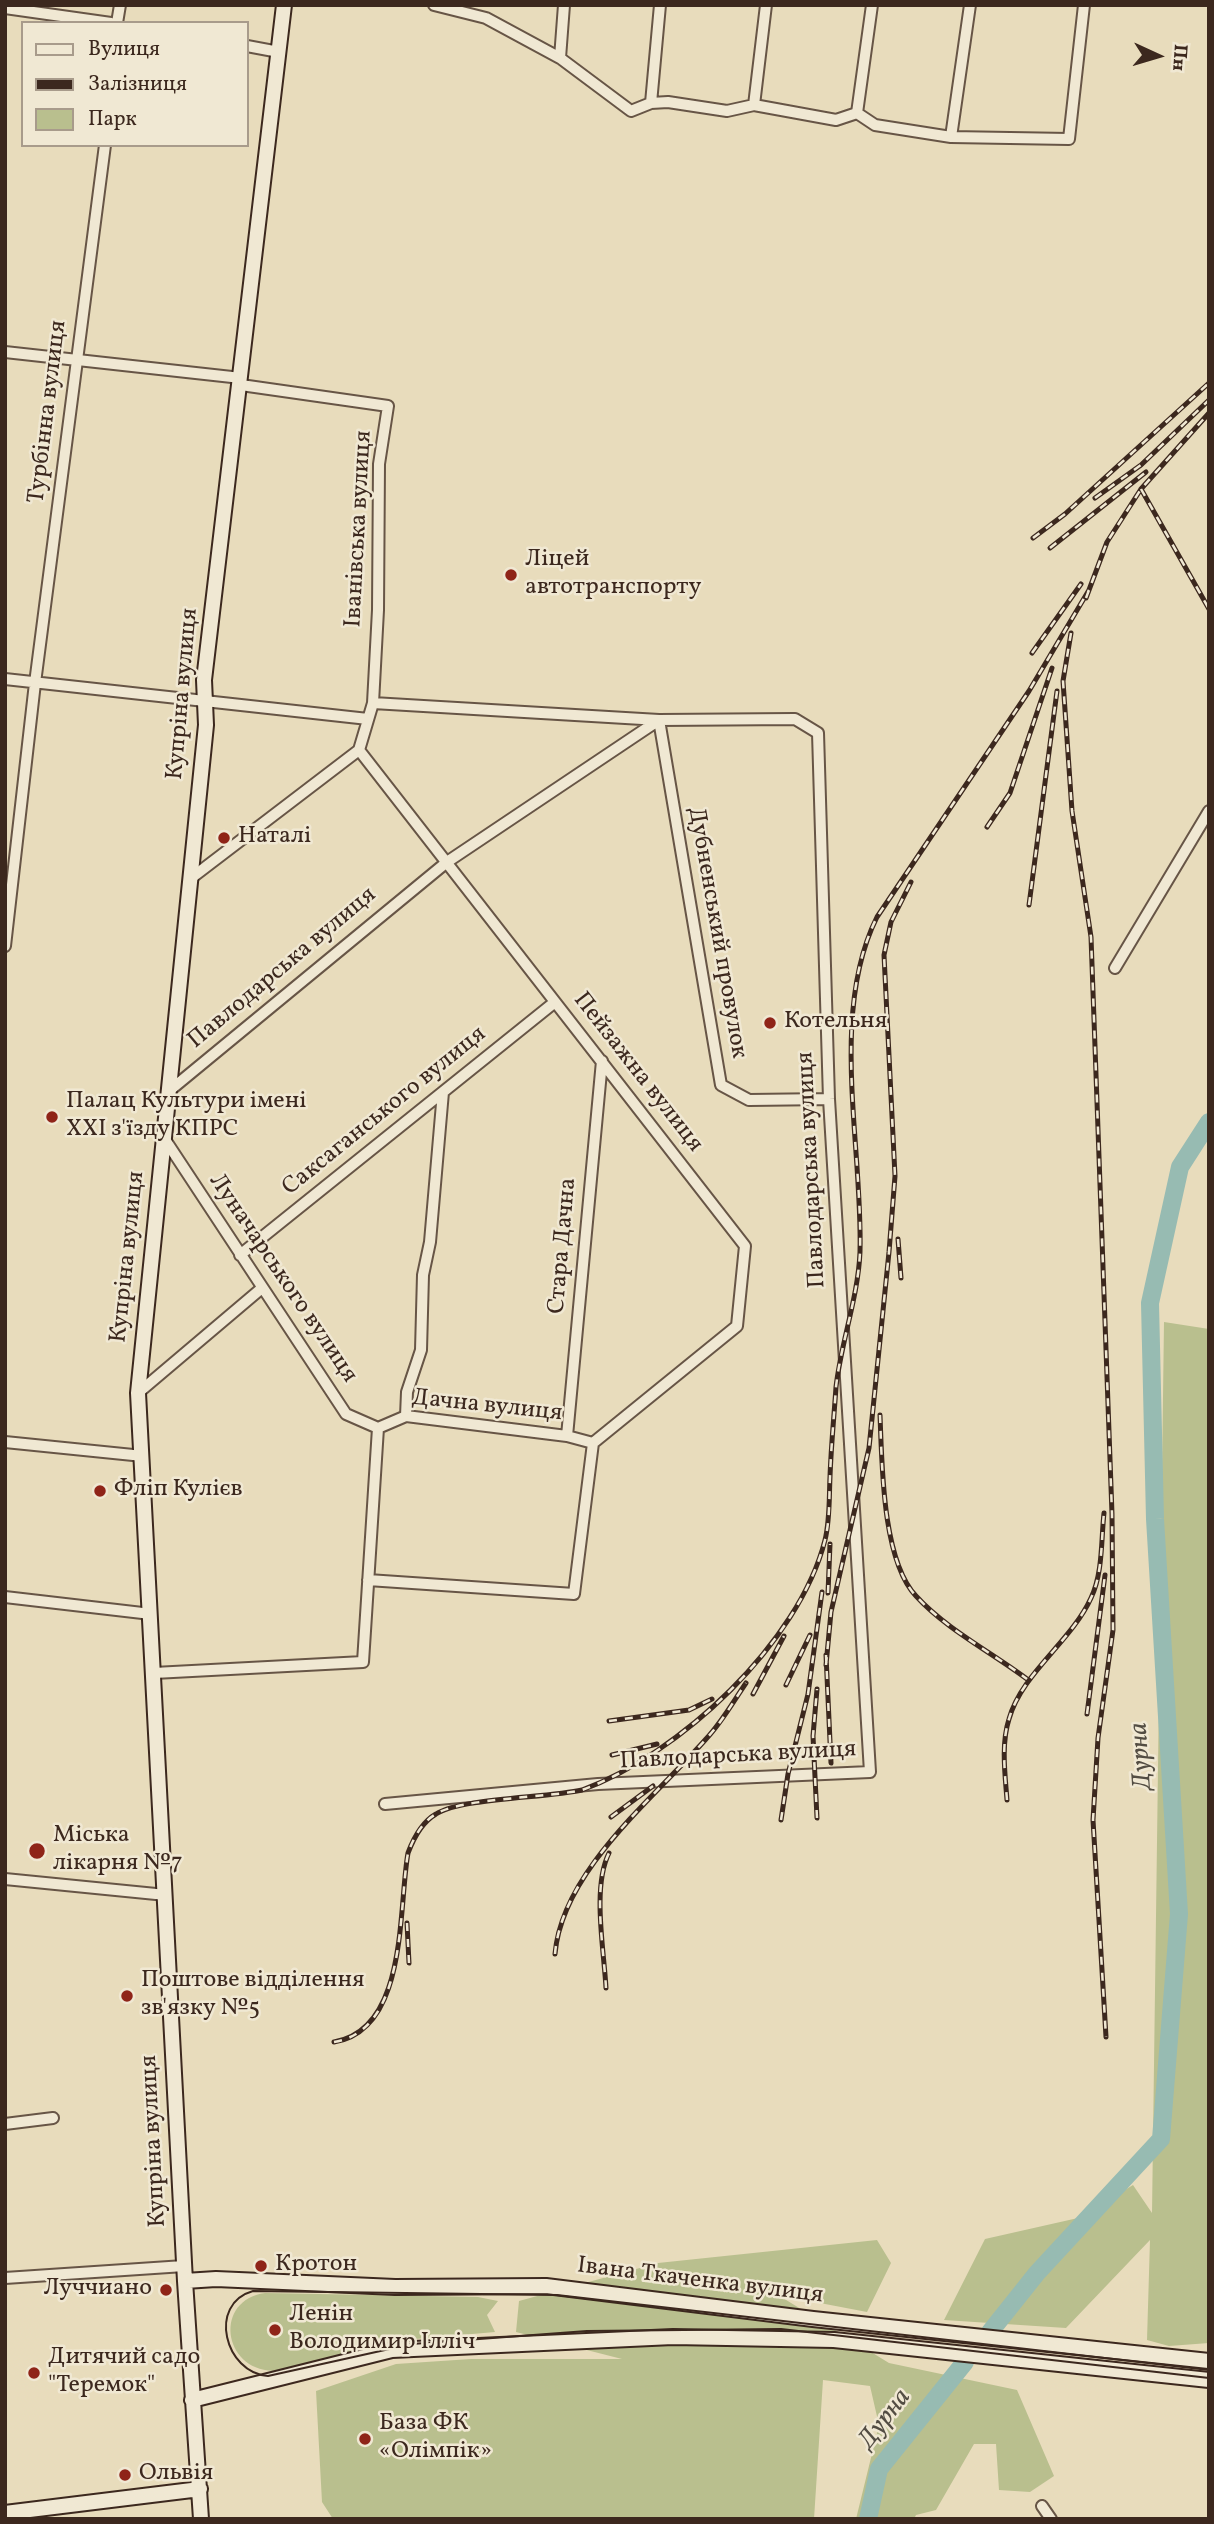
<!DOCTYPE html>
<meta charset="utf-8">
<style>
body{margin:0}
#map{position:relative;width:1214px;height:2524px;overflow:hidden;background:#e8dcbc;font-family:Vollkorn,serif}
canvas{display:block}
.frame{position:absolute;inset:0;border:7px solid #3c281e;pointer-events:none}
.legend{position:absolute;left:21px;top:21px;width:228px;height:126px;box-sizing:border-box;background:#f0e8d3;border:2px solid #a89b8b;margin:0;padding:9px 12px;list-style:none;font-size:21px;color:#3c281e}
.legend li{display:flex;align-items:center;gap:14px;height:35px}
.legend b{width:35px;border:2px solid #a89b8b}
.north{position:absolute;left:1123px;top:21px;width:70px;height:70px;-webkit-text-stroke:5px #f0e8d3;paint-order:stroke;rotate:94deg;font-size:19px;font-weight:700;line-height:28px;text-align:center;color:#3c281e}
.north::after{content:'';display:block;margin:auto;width:24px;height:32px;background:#3c281e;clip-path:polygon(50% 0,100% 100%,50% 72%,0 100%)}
</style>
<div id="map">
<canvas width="1214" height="2524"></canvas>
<div class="frame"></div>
<ul class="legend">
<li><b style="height:9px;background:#f0e8d3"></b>Вулиця</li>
<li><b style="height:9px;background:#3c281e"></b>Залізниця</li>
<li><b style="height:19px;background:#b9bf8e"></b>Парк</li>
</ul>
<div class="north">Пн</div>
</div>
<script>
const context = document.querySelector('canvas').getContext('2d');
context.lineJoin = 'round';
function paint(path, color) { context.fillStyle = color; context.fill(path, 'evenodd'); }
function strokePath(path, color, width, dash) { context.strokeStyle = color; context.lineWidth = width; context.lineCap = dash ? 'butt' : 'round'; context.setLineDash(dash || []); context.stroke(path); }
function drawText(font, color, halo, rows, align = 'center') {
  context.font = font + ' Vollkorn,serif'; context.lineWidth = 5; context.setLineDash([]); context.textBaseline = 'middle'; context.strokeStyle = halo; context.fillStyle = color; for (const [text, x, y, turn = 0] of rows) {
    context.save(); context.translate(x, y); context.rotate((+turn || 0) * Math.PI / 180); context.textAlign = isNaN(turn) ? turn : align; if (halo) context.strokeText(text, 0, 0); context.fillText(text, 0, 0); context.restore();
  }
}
const green = new Path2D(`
 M1164,1322L1209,1329V2343L1169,2346L1147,2340L1150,2240L1066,2328L944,2320L985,2239L1078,2218L1133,2185L1152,2213Z
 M877,2240L891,2263L867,2312L778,2295L889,2363L1017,2390L1054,2476L1030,2492L999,2490L996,2444H974L936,2510L916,2515L914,2519H856L879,2425L870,2386L823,2380L814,2519H333L322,2502L316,2391L396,2364L471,2359H622L516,2332L519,2301L658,2263Z
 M265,2293L478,2297L498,2301L487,2315L495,2332L404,2340L273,2371C222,2369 214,2300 265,2293Z`);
const river = new Path2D(`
 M990,2332L1037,2273L1161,2139L1179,1914L1155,1519L1150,1303L1180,1167L1209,1122
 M868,2519L879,2469L965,2362`);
const street = new Path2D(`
 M434,5L486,18L560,58L631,111L651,103L668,102L727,111L754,105L836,120L857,113L875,125L951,137L1069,139L1084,5
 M5,8L111,23
 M117,23L120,5
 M247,46L279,52
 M560,58L564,5
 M651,103L660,5
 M754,105L766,5
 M857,113L872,5
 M951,137L970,5
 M5,352L241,378
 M241,385L388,406L379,464L378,610L373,703L359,750L745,1246L737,1326L593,1443
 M5,679L368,719
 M373,703L659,720L721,1085L749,1100L829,1099
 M190,879L359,750
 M5,946L35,683L105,145
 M1115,968L1209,811
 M169,1091L447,862L659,720L795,719L818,733L829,1099L870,1772L598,1784L385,1804
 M164,1138L346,1414L378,1428
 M240,1255L555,1002
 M138,1393L262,1288
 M406,1416L407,1392L421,1350L423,1275L430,1242L443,1092
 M378,1428L406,1416L567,1436L593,1443
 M567,1436L602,1061
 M5,1442L143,1456
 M368,1580L574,1594L593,1443
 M5,1597L151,1614
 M154,1673L363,1662L378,1428
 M5,1879L166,1895
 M5,2124L53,2118
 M5,2278L184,2266
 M1042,2506L1051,2519`);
const secondary = new Path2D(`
 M185,2281L216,2279L395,2287L546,2286L813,2319L1209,2361
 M192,2400L392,2350L673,2337L834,2340L1209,2380
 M5,2513L200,2489
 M201,2519L185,2281L138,1393L206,725L204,680L284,5`);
const tram = new Path2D(`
 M1209,2370L557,2295L253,2291C207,2304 225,2373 268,2376L412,2344L587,2331L781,2329L1209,2378`);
const rail = new Path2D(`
 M1141,489L1209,609
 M1095,498L1141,465L1209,400
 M1033,538L1065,514L1209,383
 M1050,548L1146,472
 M1086,598L1107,542L1141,489L1209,413
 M1071,633L1063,681L1072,811L1091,937L1112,1514L1113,1630L1098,1738L1093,1820L1106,2037
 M1032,653L1081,584
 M987,827L1010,793L1052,668
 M1029,905L1057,691
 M898,1239L901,1278
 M880,1415C882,1463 882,1560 916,1596C946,1629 991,1652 1027,1679
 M828,1593L830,1544
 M826,1655L831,1763
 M826,1665L831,1612L869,1448L889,1252L895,1176L884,955L891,922L911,882
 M786,1685L810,1635
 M753,1694L784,1636
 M1087,1714L1105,1575
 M609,1721L689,1710L712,1699
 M612,1755L657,1744
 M1007,1800C1005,1774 1001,1744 1009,1719C1022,1673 1071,1642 1091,1598C1103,1573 1101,1540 1104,1513
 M611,1817L653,1786
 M817,1818L813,1736L817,1689
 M781,1820L788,1774L808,1694L822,1592
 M407,1923L409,1963
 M555,1954C562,1871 654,1798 706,1739C722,1722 733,1702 746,1683
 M606,1988C604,1950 592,1887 609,1853
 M334,2042C408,2030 398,1909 408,1853C414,1837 422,1822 436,1814C461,1798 547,1798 582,1790C680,1754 799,1643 825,1540C830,1520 829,1498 830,1477C831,1447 834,1417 836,1387C841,1342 858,1298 860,1252C863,1147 829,1013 877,917L1029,691L1089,590`);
const markers = [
 [511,575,7,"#8f2418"],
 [224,838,7,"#8f2418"],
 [770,1023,7,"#8f2418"],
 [52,1117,7,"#8f2418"],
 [100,1491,7,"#8f2418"],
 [37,1851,9,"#8f2418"],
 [127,1996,7,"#8f2418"],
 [261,2266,7,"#8f2418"],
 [166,2290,7,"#8f2418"],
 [275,2330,7,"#8f2418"],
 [34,2373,7,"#8f2418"],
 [365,2439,7,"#8f2418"],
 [125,2475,7,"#8f2418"]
];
const streetNames = [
 ["Турбінна вулиця",49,412,-83],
 ["Іванівська вулиця",360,529,-87],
 ["Купріна вулиця",184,694,-85],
 ["Дубненський провулок",716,933,80],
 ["Павлодарська вулиця",283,969,-40],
 ["Пейзажна вулиця",637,1073,52],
 ["Саксаганського вулиця",385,1112,-39],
 ["Павлодарська вулиця",813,1170,-93],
 ["Стара Дачна",564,1246,-85],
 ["Купріна вулиця",129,1257,-84],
 ["Луначарського вулиця",282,1279,56],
 ["Дачна вулиця",487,1407,6],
 ["Павлодарська вулиця",738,1757,-3],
 ["Купріна вулиця",155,2141,-93],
 ["Івана Ткаченка вулиця",700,2282,7]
];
const poiNames = [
 ["Ліцей",525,561],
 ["автотранспорту",525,589],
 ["Наталі",238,838],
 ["Котельня",784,1023],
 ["Палац Культури імені",66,1103],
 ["XXI з'їзду КПРС",66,1131],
 ["Фліп Кулієв",114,1491],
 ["Міська",53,1837],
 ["лікарня №7",53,1865],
 ["Поштове відділення",141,1982],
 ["зв'язку №5",141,2010],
 ["Кротон",275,2266],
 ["Луччиано",152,2290,"right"],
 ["Ленін",289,2316],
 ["Володимир Ілліч",289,2344],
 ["Дитячий садо",48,2359],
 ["\"Теремок\"",48,2387],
 ["База ФК",379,2425],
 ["«Олімпік»",379,2453],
 ["Ольвія",139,2475]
];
const waterNames = [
 ["Дурна",1143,1756,-94],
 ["Дурна",886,2420,-52]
];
paint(green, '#b9bf8e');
strokePath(river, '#97bbb2', 18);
strokePath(street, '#675546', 14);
strokePath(secondary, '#3c281e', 18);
strokePath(street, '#f0e8d3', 10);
strokePath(secondary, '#f0e8d3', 14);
strokePath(tram, '#3c281e', 2);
strokePath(rail, '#3c281e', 5);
strokePath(rail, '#f0e8d3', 2.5, [8]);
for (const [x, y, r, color] of markers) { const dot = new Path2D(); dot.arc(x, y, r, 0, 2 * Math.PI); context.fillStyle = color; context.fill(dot); strokePath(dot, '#f0e8d3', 2.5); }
drawText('24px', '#3c281e', '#f0e8d3', streetNames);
drawText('24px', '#3c281e', '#f0e8d3', poiNames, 'left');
drawText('italic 26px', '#534d43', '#f0e8d3', waterNames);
</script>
